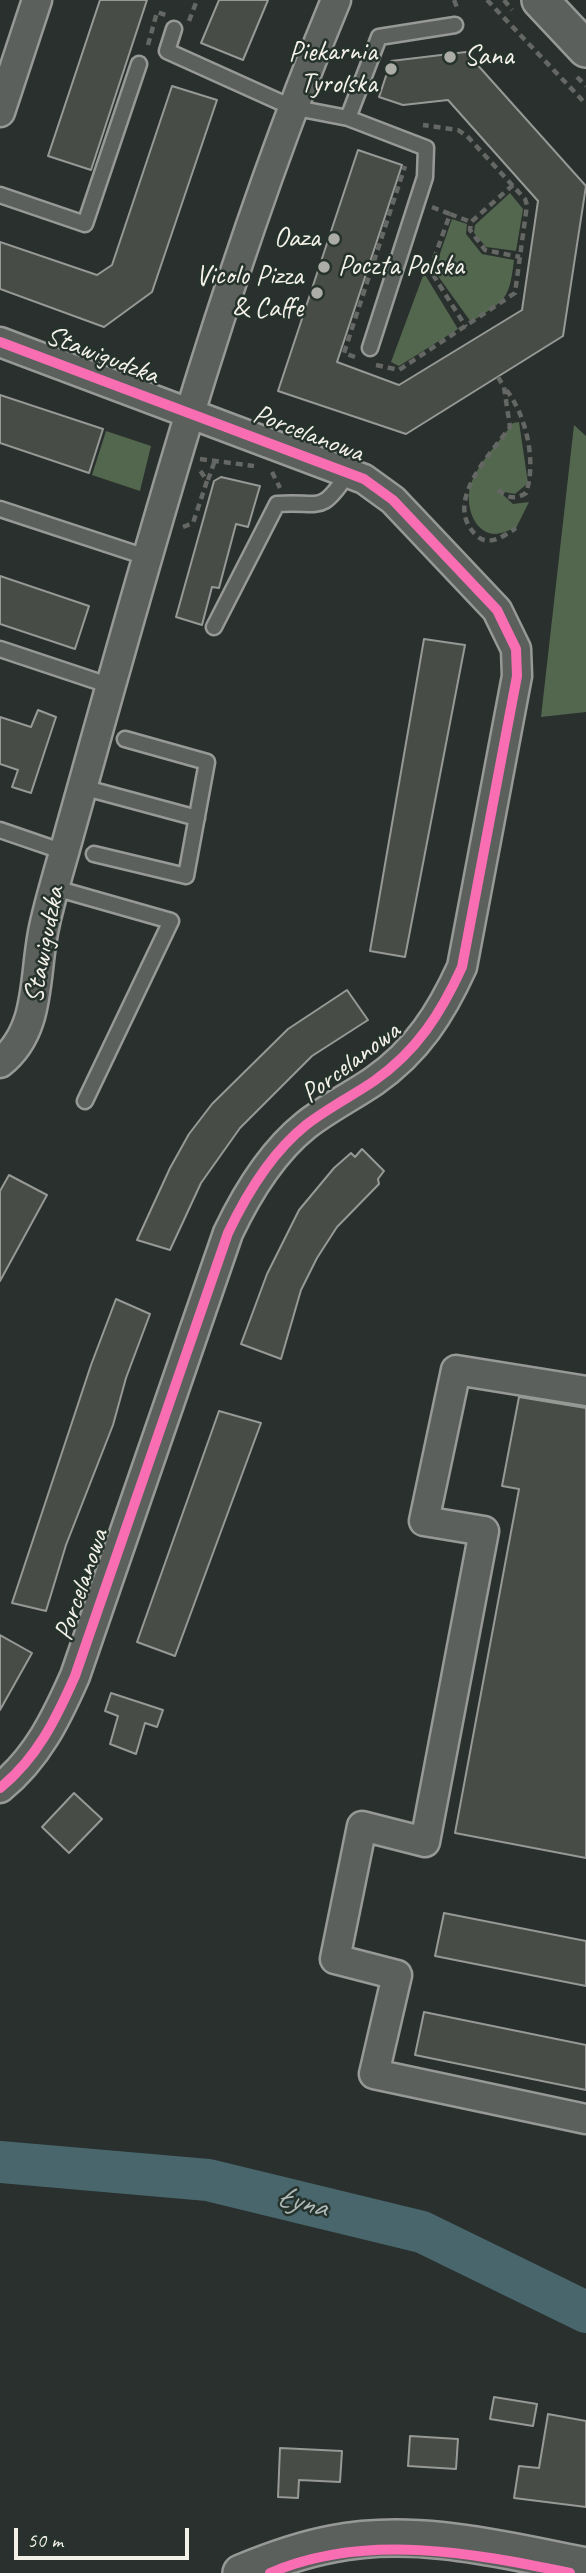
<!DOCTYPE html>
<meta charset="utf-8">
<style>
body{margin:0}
#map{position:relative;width:586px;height:2573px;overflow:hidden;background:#29302d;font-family:Caveat,sans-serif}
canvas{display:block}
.scale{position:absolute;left:14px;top:2528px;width:175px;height:32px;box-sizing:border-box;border:4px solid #f4f1e8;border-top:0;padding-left:9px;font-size:21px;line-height:24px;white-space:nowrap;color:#f4f1e8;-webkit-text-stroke:5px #26332d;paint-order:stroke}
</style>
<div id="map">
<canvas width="586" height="2573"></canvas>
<div class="scale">50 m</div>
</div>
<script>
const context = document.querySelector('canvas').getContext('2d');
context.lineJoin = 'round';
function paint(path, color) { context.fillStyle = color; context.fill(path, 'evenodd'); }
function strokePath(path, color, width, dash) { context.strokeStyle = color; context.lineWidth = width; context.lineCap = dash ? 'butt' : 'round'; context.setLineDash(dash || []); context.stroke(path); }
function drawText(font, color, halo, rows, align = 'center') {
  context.font = font + ' Caveat,sans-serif'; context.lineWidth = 5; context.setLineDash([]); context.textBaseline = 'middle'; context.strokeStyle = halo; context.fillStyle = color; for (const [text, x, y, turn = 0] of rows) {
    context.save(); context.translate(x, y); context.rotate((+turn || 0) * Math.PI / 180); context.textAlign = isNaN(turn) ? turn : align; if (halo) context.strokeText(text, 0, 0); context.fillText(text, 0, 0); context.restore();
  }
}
const green = new Path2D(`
 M510,193L523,209L516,251L486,247L474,233L475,225Z
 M452,219L467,224L466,234L482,254L514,260C509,302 505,300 471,322L438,276L436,265Z
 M424,273L458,329L399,366L391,362Z
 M519,422L528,483L515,494L499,491L513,504L529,502L516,528C509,530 501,534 495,534C471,533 464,499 472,481C480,461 500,441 513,423Z
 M574,425L586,436V712L541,717Z
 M106,431L151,446L140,491L92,475Z`);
const river = new Path2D(`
 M0,2162L208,2180L422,2232L586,2312`);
const building = new Path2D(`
 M100,0H147L91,170L48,156Z
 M219,0H268L243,60L201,43Z
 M466,52L586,186L563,336L406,434L278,391L358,150L402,165L337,362L399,385L522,310L538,201L448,100L403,105L379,97L391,61Z
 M172,86L217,100L152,292L104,327L0,289V242L97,275L112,265Z
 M0,395L103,429L89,473L0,443Z
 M221,477L260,486L248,527L236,524L219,588L212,587L202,625L176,617L214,481Z
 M0,576L89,606L75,649L0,624Z
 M424,639L465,645L405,957L370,951Z
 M38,710L56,717L31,793L12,787L18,770L0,764V717L31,727Z
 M347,990L368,1020L312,1056L240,1128L201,1183L170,1250L137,1240L170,1168L189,1134L212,1104L288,1029Z
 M362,1149L384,1171L378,1179L379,1184L337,1227L317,1258L301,1290L281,1359L241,1344L267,1274L299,1210L334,1168L351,1153L355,1157Z
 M9,1175L47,1195L0,1281V1191Z
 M116,1299L150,1314L126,1378L113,1425L66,1545L46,1611L12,1603L91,1365Z
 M519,1397L586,1408V1858L455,1833L519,1489L502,1486Z
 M219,1411L261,1423L175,1656L137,1642Z
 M0,1635L32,1653L0,1710Z
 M111,1693L163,1710L157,1727L145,1723L136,1754L110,1744L118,1716L105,1711Z
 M74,1793L102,1819L69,1853L42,1827Z
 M444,1913L586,1941V1986L435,1956Z
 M424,2012L586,2045V2090L415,2055Z
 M494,2397L537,2404L533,2426L490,2419Z
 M548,2414L586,2421V2507L514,2498L519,2466L539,2468Z
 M410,2436L458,2439L456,2469L408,2466Z
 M280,2448L342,2451L340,2482L299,2480L298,2498L278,2497Z`);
const path = new Path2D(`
 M454,0L458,10
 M487,0L586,104
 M504,0L512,10
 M189,21L197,0
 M148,45L157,12L166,15
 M577,77L586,86
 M513,185L471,222L470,230L485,250L520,257
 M432,207L450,214L430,270L466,327
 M450,214L471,222
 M355,357L344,353L405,166
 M376,365L399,370L515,293L527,205L525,199L467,136L458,130L423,125
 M498,377L504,387L510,427C491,454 441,503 477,536C489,547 504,536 516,528
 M200,459L254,466
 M272,472L280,488
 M208,480L215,460
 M498,490C508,498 515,500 526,493C537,461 526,413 504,387
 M183,527L193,523L207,481L198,467`);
const service = new Path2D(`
 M174,29L167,51L291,107L348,118L426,148L425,177L370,348
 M348,118L379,37L455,25
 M0,195L85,224L139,64
 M0,509L146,557
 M214,627L277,504C319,500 320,517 348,473
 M0,649L111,686
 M82,787L197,818
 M0,830L64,852
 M94,854L186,876L207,762L125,739
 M55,888L171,921L85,1101`);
const minor = new Path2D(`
 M0,112L37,0
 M0,342L364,479L393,500L497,610L516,649L517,676L462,967C441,1013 417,1051 374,1081C352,1096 328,1108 306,1125C271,1153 247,1193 228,1233L75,1676C56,1719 37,1758 0,1788
 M0,1063C43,1029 33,972 45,923C52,892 62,861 70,831C149,550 224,269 336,0
 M586,1391L456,1370L424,1521L484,1531L425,1842L362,1826L335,1959L397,1975L374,2074L586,2119`);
const tertiary = new Path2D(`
 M540,0L586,49
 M241,2573C270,2561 300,2550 332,2544C416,2527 504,2550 586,2566`);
const cycleway = new Path2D(`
 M0,342L364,479L393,500L497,610L516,649L517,676L462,967C441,1013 417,1051 374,1081C352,1096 328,1108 306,1125C271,1153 247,1193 228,1233L75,1676C56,1719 37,1758 0,1788
 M270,2573C365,2532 473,2553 570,2573`);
const markers = [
 [450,57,7,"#adada7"],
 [391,69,7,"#adada7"],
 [334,239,7,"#adada7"],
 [324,267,7,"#adada7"],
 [317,293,7,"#adada7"]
];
const poiNames = [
 ["Piekarnia",377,53],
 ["Tyrolska",377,85],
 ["Sana",464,57,"left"],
 ["Oaza",320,239],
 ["Poczta Polska",338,267,"left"],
 ["Vicolo Pizza",303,277],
 ["& Caffe",303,309]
];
const streetNames = [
 ["Stawigudzka",102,356,21],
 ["Porcelanowa",308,434,21],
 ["Stawigudzka",45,945,-79],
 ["Porcelanowa",351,1063,-37],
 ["Porcelanowa",82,1585,-71]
];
const waterNames = [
 ["Łyna",302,2203,14]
];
paint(green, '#53664e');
strokePath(river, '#48666c', 42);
paint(building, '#484c46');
strokePath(building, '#969996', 2);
strokePath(service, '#969996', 19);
strokePath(minor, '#969996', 33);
strokePath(tertiary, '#969996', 40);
strokePath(path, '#646764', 4.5, [7, 5]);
strokePath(service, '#5c605c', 14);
strokePath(minor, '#5c605c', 28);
strokePath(tertiary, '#5c605c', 35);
strokePath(cycleway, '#f96db3', 10);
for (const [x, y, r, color] of markers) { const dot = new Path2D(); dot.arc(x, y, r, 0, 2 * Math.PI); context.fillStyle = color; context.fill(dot); strokePath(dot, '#26332d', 2.5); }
drawText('28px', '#f4f1e8', '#26332d', poiNames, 'right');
drawText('28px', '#f4f1e8', '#26332d', streetNames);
drawText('italic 30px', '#b0bbb9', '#26332d', waterNames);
</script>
